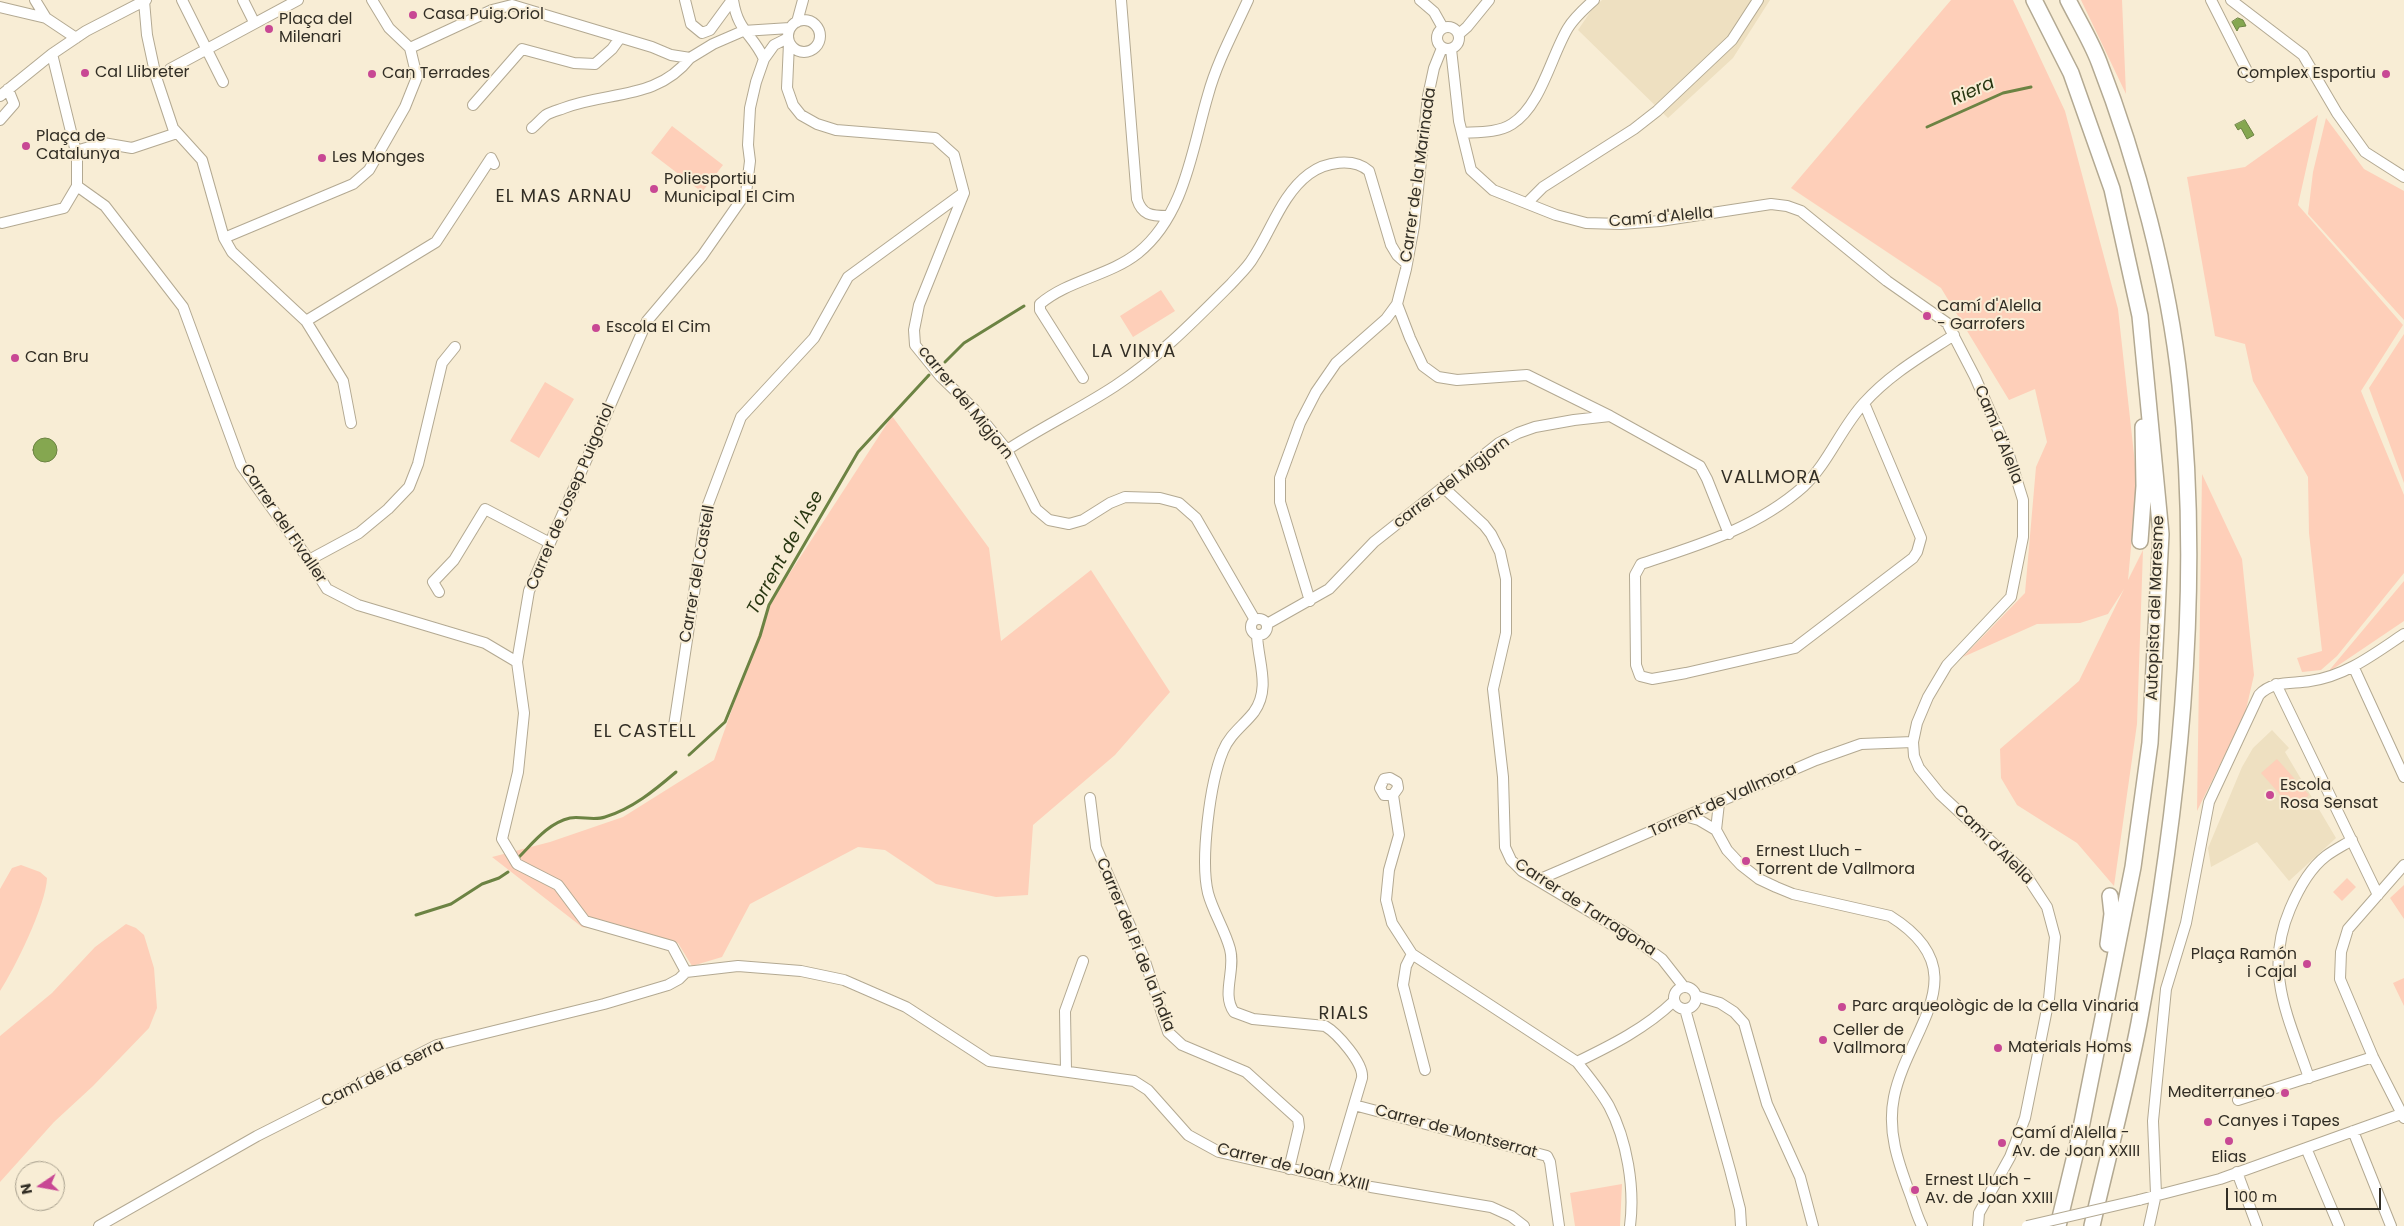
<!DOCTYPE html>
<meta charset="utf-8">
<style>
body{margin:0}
#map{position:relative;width:2404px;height:1226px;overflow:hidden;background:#f8edd5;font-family:Poppins,sans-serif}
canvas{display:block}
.north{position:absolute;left:15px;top:1161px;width:50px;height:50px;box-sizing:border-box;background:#f8edd5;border:1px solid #a9a18f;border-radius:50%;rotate:258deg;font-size:14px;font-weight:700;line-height:20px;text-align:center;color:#322e25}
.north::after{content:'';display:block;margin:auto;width:18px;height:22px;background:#c84894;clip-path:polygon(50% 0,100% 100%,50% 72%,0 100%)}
.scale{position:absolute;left:2226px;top:1188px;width:155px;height:22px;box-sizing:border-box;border:2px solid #322e25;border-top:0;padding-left:6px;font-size:15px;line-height:18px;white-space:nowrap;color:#322e25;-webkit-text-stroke:4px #f8edd5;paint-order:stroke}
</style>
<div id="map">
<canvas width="2404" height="1226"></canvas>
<div class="north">N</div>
<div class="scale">100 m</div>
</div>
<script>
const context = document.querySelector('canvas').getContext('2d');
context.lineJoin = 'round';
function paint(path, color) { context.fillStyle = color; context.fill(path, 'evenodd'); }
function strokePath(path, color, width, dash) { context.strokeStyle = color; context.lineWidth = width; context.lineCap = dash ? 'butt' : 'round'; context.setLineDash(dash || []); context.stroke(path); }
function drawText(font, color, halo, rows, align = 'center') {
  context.font = font + ' Poppins,sans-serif'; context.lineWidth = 4; context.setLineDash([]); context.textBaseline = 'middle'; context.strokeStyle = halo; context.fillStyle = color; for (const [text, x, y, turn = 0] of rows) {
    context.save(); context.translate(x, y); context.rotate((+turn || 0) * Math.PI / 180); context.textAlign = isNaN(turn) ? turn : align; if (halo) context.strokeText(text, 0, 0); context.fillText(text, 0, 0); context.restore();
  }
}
const built = new Path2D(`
 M1602,0H1770L1733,58L1668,118L1578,30L1593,8Z
 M2272,730L2289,748L2285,752L2336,838L2289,881L2257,842L2211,867L2208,848L2242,767L2253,748Z`);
const green = new Path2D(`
 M1951,0H2013L2065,111L2118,309L2137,482L2128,580L2143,550L2137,724L2114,886L2077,843L2017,805L2001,778L2000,749L2079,681L2124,589L2108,614L2080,623L2037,624L1963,657L2025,593L2036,467L2047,442L2035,389L2009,400L1941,288L1791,188Z
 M2081,0H2122L2126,94Z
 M2318,115L2298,205L2403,325L2361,391L2404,495V573L2337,656L2321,670L2302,672L2297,658L2322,651L2309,533L2308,477L2253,381L2245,344L2215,336L2187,177L2245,167Z
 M2326,118L2364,169L2404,191V320L2308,214L2313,172Z
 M672,126L723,165L702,192L651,153Z
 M1161,290L1175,311L1133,337L1120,316Z
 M2404,334V483L2369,388Z
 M545,382L574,399L539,458L510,441Z
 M892,416L989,548L1001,641L1091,570L1170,692L1115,755L1033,825L1028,895L996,897L936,884L885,850L858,847L750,904L722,957L692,966L678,943L582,927L492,857L550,842L623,817L714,760L769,605Z
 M2202,474L2242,559L2254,675L2245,714L2197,811Z
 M2404,581V621L2327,673Z
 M2277,759L2309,795L2293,809L2261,773Z
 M21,865L40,872L47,878C46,905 15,968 0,991V889L12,868Z
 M2347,878L2356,887L2342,901L2333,892Z
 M2404,885V919L2390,898Z
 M126,924L136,928L144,935L154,968L157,1008L149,1028L93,1086L54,1122L0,1182V1036L52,993L95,947Z
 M2404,978V1006L2393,983Z
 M1622,1184L1620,1226H1575L1570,1193Z`);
const water = new Path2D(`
 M2238,18L2243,20L2246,26L2239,27L2237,31L2232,22Z
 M2245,120L2254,135L2247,139L2241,128L2238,130L2235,125Z
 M33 450a12 12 0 1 1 24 0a12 12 0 1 1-24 0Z`);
const stream = new Path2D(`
 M1927,127L2003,93L2031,87
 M945,362L964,343L1024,306
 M689,755L725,722L760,636L769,605L858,452L929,375
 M518,858C533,843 548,823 570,818C581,816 594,821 605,817C632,809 655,790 676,772
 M416,915L451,904L482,884L499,878L508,872`);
const minor = new Path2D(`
 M35,0L46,18
 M182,0L223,82
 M243,0L253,20
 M372,0L389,28L410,48L492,10L512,5L652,47L671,55L690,58L713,44L743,31L790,28
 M685,0L691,24L702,33L710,30L732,0
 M733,0C738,32 752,33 764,59
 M1121,0L1137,199C1142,215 1151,216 1167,216
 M1420,0L1434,12L1443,28
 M2211,0L2250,77
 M2231,0L2303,55L2337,113L2365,152L2404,177
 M144,1L147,35L156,77L173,128L202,160L224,238L232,252L306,321L343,381L351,423
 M0,7L46,18L76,38
 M788 36a16 16 0 1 1 32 0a16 16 0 1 1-32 0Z
 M797,22L803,0
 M1437 38a11 11 0 1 1 22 0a11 11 0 1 1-22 0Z
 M1459,34L1467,27L1489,0
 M789,43L787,88L793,105L801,115L817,124L836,130L935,138L954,155L964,193L919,305L914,330L915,345L941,377L973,408L1007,450L1036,509L1049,520L1069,524L1083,520L1110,503L1125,497L1160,498L1179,503L1196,518L1255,620
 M1442,48L1434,68L1428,96L1414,226L1406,269L1397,304L1410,338L1423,366L1438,377L1457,380L1527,375L1610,416
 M1451,49L1459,121L1471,170L1493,190L1556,215L1586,223L1621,224L1660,221L1771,204L1787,206L1801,211L1887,281L1947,323L1975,377L2009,455L2023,500V537L2011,597L1947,665L1928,697L1917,723L1913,742L1914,756L1919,768L1940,794L2024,872L2047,907L2055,937L2049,999L2025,1118L2010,1157L1979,1213L1978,1226
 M170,69L298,0
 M0,96L52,54L86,31L146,0
 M473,105L522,49L574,63L595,64L612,49L620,38
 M0,120L14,104L8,89
 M532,128C537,124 541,119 546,115C551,112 559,110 564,108C609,91 657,100 690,58
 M1462,133C1478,132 1498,133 1512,124C1541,106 1551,56 1568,28C1574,18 1585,8 1594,0
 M76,151L103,143L132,148L177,133
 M77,186L105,206L183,307L241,465L309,560L327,589L358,605L485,643L517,662
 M1527,203L1543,187L1634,129L1657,111L1732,40L1758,0
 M2,223L64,208L77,186V156L52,54
 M224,238L353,184L369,170L405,107L417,77L410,48
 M306,321L436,242L491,158L494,164
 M1083,378L1040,310V304C1068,280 1109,276 1138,253C1185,215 1192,149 1208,95C1217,62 1234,31 1248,0
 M1864,403L1921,538L1917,552L1913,558L1795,648L1686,673L1652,679L1640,676L1636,665L1635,575L1641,564C1699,545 1757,528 1804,486C1829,462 1841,428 1864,403C1890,374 1922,356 1954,335
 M1007,450C1042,427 1080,409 1115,386C1158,358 1195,320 1231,284C1238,276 1248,267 1253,258C1271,231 1282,194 1309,174C1325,162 1353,157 1369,171L1391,245L1397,255L1407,264
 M1444,488L1484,525L1491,534L1500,552L1506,579V633L1493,689L1503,777L1505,847L1511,860L1522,871L1629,935L1662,959L1684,987
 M309,560L359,533L388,509L409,487L418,464L442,363L455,347
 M439,592L433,582L454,560L485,509L550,543
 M1310,601L1280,502V478L1300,423L1316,392L1336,363L1386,319L1397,304
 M1251 627a8 8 0 1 1 16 0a8 8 0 1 1-16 0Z
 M1267,624L1329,589L1374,542L1499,443L1518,433L1535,427L1574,420L1610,416L1700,466L1707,479L1729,534
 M1257,635C1258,662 1271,688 1254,712C1244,725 1229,735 1223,751C1210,782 1200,860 1208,893C1213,912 1225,930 1230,949C1236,970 1221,994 1234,1012L1253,1019L1325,1026C1337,1033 1364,1063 1362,1078L1332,1179
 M2354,668L2404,777
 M2276,684L2378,895
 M674,726L707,507L741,417L814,338L848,277L963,193
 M1393,795L1398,788L1397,782L1390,778L1384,779L1380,788L1384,795H1393L1399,835L1389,870L1386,900L1392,923L1412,954
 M1090,798L1096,847L1144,958L1168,1032L1182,1045L1246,1072L1298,1119L1299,1127L1289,1169
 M1688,817L1699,820L1716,830L1727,850L1741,865L1759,879L1776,887L1793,894L1890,916C1980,972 1908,1028 1894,1097C1887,1131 1898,1162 1910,1194C1914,1205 1917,1216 1922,1226
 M1716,830L1719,803
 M2404,865L2348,929L2341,952L2340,979L2373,1057L2404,1118
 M1538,880L1816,760L1861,744L1913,742
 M686,972L672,946L585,921L558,885L517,864L502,839L518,772L524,713L517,662L529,591L647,321L702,256L746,193L750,161L748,145L750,108L756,82L764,59L774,45L788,38
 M686,972L738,966L801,971L844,980L906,1007L989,1061L1134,1081L1148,1090L1188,1135L1219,1152L1371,1187L1491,1207L1511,1216L1524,1226
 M1674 998a11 11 0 1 1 22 0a11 11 0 1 1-22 0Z
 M1696,996L1720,1003L1734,1012L1744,1023L1767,1104L1800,1177L1813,1226
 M1685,1009L1730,1170L1740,1209L1741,1226
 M1577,1062C1612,1045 1646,1028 1674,1001
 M1066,1070L1065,1011L1083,961
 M1425,1070L1403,985L1406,966L1412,954L1577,1062C1588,1076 1600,1090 1609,1106C1627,1140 1635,1188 1630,1226
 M2309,1078C2289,1018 2263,972 2290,909C2298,890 2309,869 2326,856C2334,850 2344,845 2352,840
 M2238,1100L2373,1057
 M1354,1105L1547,1156L1550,1162L1559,1226
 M2353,1131L2391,1226
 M2306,1148L2339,1226
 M2237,1172L2257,1226
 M2139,1200L2220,1179L2404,1113
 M99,1226L257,1136L437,1045L604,1004L668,985L679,979L686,972
 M2149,1226L2156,1194L2153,1121L2166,989L2186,923L2209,802L2259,695C2273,680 2292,684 2310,681C2346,676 2374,654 2404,634`);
const highway = new Path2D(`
 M2034,0L2071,73L2112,189L2140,316L2161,534L2150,743L2133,867L2078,1143L2058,1226
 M2068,0C2078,20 2091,41 2099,62C2137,160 2169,280 2180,385C2203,598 2178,813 2139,1023C2126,1091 2107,1159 2092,1226
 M2140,541L2144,486L2143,427
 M2108,944L2112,914L2110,896`);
const minorBridge = new Path2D(`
 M2027,1226L2139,1200`);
const markers = [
 [413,15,5,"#c84894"],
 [269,29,5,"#c84894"],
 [85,73,5,"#c84894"],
 [372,74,5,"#c84894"],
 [2386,74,5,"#c84894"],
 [26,146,5,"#c84894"],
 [322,158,5,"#c84894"],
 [654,189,5,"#c84894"],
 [1927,316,5,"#c84894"],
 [596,328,5,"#c84894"],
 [15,358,5,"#c84894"],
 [2270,795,5,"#c84894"],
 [1746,861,5,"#c84894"],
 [2307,964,5,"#c84894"],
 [1842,1007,5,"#c84894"],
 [1823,1040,5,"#c84894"],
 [1998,1048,5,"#c84894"],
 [2285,1093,5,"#c84894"],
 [2208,1122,5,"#c84894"],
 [2229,1141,5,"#c84894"],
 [2002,1143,5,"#c84894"],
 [1915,1190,5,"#c84894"]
];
const poiNames = [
 ["Casa Puig.Oriol",423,15],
 ["Plaça del",279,20],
 ["Milenari",279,38],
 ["Cal Llibreter",95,73],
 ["Can Terrades",382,74],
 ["Complex Esportiu",2376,74,"right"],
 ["Plaça de",36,137],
 ["Catalunya",36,155],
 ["Les Monges",332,158],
 ["Poliesportiu",664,180],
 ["Municipal El Cim",664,198],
 ["Camí d'Alella",1937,307],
 ["- Garrofers",1937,325],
 ["Escola El Cim",606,328],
 ["Can Bru",25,358],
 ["Escola",2280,786],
 ["Rosa Sensat",2280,804],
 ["Ernest Lluch -",1756,852],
 ["Torrent de Vallmora",1756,870],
 ["Plaça Ramón",2297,955,"right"],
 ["i Cajal",2297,973,"right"],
 ["Parc arqueològic de la Cella Vinaria",1852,1007],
 ["Celler de",1833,1031],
 ["Vallmora",1833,1049],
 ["Materials Homs",2008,1048],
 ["Mediterraneo",2275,1093,"right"],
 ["Canyes i Tapes",2218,1122],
 ["Camí d'Alella -",2012,1134],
 ["Av. de Joan XXIII",2012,1152],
 ["Elias",2229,1158,"center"],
 ["Ernest Lluch -",1925,1181],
 ["Av. de Joan XXIII",1925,1199]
];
const streetNames = [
 ["Carrer de la Marinada",1419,175,-82],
 ["Camí d'Alella",1661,218,-5],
 ["carrer del Migjorn",965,403,51],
 ["Camí d'Alella",1998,435,68],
 ["carrer del Migjorn",1452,483,-37],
 ["Carrer de Josep Puigoriol",571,497,-67],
 ["Carrer del Fivaller",283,524,56],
 ["Carrer del Castell",698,574,-80],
 ["Autopista del Maresme",2156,608,-88],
 ["Torrent de Vallmora",1723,801,-24],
 ["Camí d'Alella",1993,845,45],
 ["Carrer de Tarragona",1585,908,33],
 ["Carrer del Pi de la Índia",1135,945,68],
 ["Camí de la Serra",383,1074,-26],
 ["Carrer de Montserrat",1456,1132,15],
 ["Carrer de Joan XXIII",1293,1168,14]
];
const waterNames = [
 ["Riera",1973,92,-24],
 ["Torrent de l'Ase",786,553,-61]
];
const neighbourhoodNames = [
 ["EL MAS ARNAU",564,197],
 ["LA VINYA",1134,352],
 ["VALLMORA",1771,478],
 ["EL CASTELL",645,732],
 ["RIALS",1344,1014]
];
paint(built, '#eee0c1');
paint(green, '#fecfb9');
paint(water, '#85a750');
strokePath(water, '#6c8343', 1);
strokePath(stream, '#6c8343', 3);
strokePath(minor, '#b3a992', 12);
strokePath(highway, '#b3a992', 18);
strokePath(minor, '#fff', 10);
strokePath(highway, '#fff', 15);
strokePath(minorBridge, '#b3a992', 12, []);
strokePath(minorBridge, '#fff', 10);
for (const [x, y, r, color] of markers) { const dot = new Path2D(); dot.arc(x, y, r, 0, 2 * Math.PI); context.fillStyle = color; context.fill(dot); strokePath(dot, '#f8edd5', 2); }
drawText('16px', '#322e25', '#f8edd5', poiNames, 'left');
drawText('16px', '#322e25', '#f8edd5', streetNames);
drawText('italic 18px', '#283611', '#f8edd5', waterNames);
context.letterSpacing = '1px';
drawText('18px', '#322e25', '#f8edd5', neighbourhoodNames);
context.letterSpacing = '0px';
</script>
